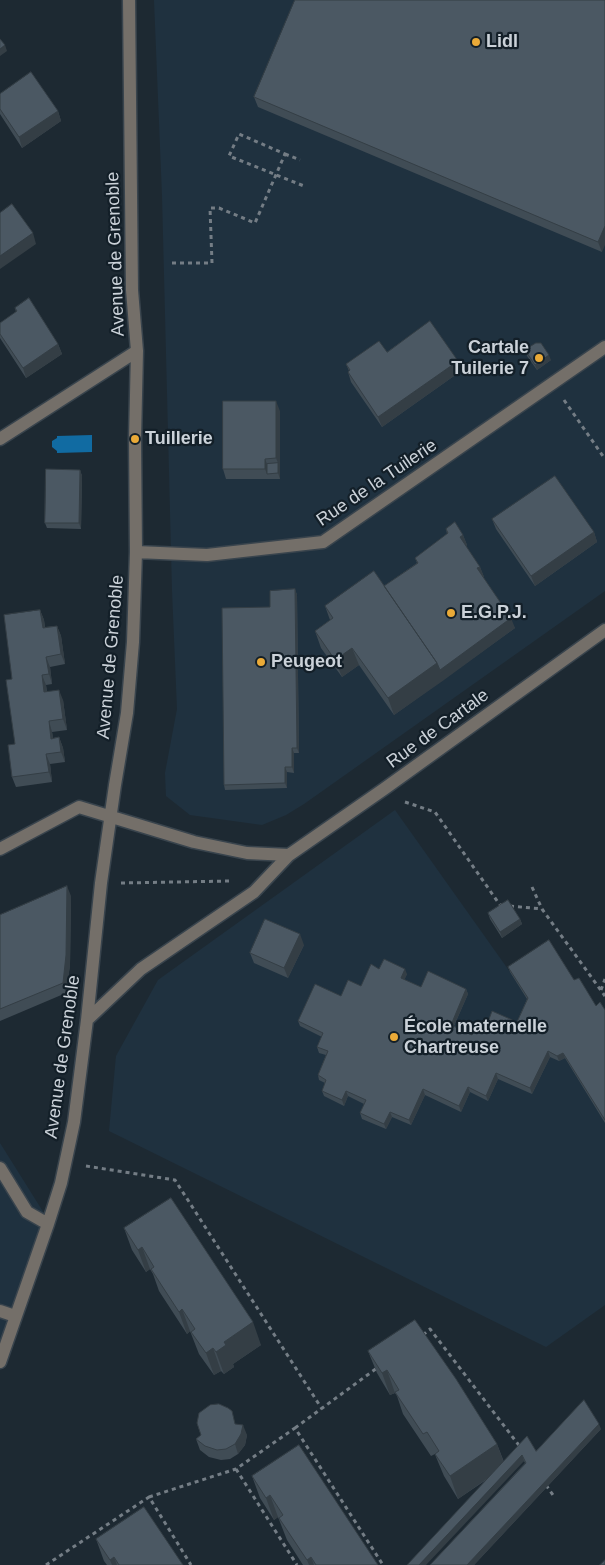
<!DOCTYPE html>
<meta charset="utf-8">
<style>
body{margin:0}
canvas{display:block;background:#1d2932}
</style>
<canvas width="605" height="1565"></canvas>
<script>
const context = document.querySelector('canvas').getContext('2d');
context.lineJoin = 'round';
function paint(path, color) { context.fillStyle = color; context.fill(path, 'evenodd'); }
function strokePath(path, color, width, dash) { context.strokeStyle = color; context.lineWidth = width; context.lineCap = dash ? 'butt' : 'round'; context.setLineDash(dash || []); context.stroke(path); }
function drawText(font, color, halo, rows, align = 'center') {
  context.font = font + ' Arial,sans-serif'; context.lineWidth = 4.5; context.setLineDash([]); context.textBaseline = 'middle'; context.strokeStyle = halo; context.fillStyle = color; for (const [text, x, y, turn = 0] of rows) {
    context.save(); context.translate(x, y); context.rotate((+turn || 0) * Math.PI / 180); context.textAlign = isNaN(turn) ? turn : align; if (halo) context.strokeText(text, 0, 0); context.fillText(text, 0, 0); context.restore();
  }
}
const built = new Path2D(`
 M154,0H605V591L304,804L286,815L262,825L190,815L166,796L165,773L177,709L172,590L162,195Z
 M395,810L510,972L576,985L598,1011L605,1012V1305L546,1347L109,1131L116,1056L158,980Z
 M0,1143L47,1218L0,1356Z`);
const water = new Path2D(`
 M92,435V452L57,453V451L52,447V441L57,438V436Z`);
const path = new Path2D(`
 M285,154L300,160
 M172,263H212L210,208H219L255,223L285,154L239,134L229,156L304,186
 M564,400L605,459
 M405,802L435,812L500,905H504
 M121,883L230,881
 M532,887L542,909L605,996
 M510,906L542,909
 M601,990L605,979
 M86,1166L175,1180L322,1409
 M423,1335L430,1329L521,1448
 M295,1428L377,1368
 M236,1469L297,1565
 M546,1485L553,1495
 M149,1497L236,1469L295,1428L383,1565
 M46,1565L149,1497L191,1565`);
const minor = new Path2D(`
 M0,439L137,351
 M136,552L207,555L323,542L605,347
 M0,849L79,807L194,842L247,853L289,855
 M87,1020L141,969L254,892L289,855L384,789L605,630
 M0,1168L27,1212L48,1224
 M0,1311L15,1316
 M0,1362L48,1224L61,1183L74,1122L87,1020L101,883L115,785L127,713L133,642L136,552L135,439L137,351L132,290L129,0`);
const wall = new Path2D(`
 M605,0L602,252L258,107L254,97Z
 M0,94L58,111L61,121L22,148L0,114Z
 M15,308L58,344L62,354L26,378L0,338V323L16,312Z
 M525,350L551,360L537,370L527,356Z
 M387,352L458,361L461,371L382,427L351,382L348,372L349,371L346,364Z
 M280,411V479H226L223,469Z
 M80,470L82,476L81,529L47,528L45,523Z
 M492,519L594,532L597,542L535,586L496,529Z
 M446,529L463,535L467,545L466,546L480,567L484,577H483L515,628L394,715L359,665L342,677L321,648L315,631L330,620L325,606L384,586L417,563L415,558L447,534Z
 M295,589L297,595L299,753H294V773L287,772V788L225,790L224,785L270,607Z
 M40,610L44,620L45,627L57,626L61,636L65,664L50,667L52,684L46,685L47,692L63,700L67,730L52,732L53,738L59,737L63,748L65,762L50,764L52,782L16,787L12,777L15,744L12,679Z
 M71,896L70,965L66,993L0,1021V915Z
 M488,913L520,919L522,924L502,938L490,919Z
 M304,945L288,978L254,963L250,953Z
 M508,967L574,980L596,1006L605,1010V1123L565,1058L559,1061L550,1057L532,1094L498,1079L488,1101L470,1092L461,1112L425,1095L411,1125L392,1117L386,1129L362,1119L360,1113L364,1104L348,1096L344,1106L324,1096L322,1091L325,1083L319,1080L318,1075L326,1055L319,1053L317,1047L322,1037L300,1026L298,1021L341,996L361,986L379,969L407,974L404,980L421,987L466,989L468,994L454,1026L472,1035L485,1030L517,1022L527,999L510,972Z
 M124,1228L261,1345L233,1364L234,1367L224,1374L221,1371L214,1375L199,1354L190,1331L187,1334L159,1291L153,1274L150,1269L146,1272L132,1250Z
 M368,1351L497,1444L504,1462L601,1429L474,1565H430L525,1463L524,1461L489,1478L458,1499L444,1476L436,1457L435,1454L431,1456L403,1414L397,1396L395,1393L390,1395L377,1373Z
 M197,1423L236,1424L247,1435L245,1445L238,1454L230,1459L221,1460L209,1457L200,1450L196,1439L201,1435Z
 M252,1476L378,1565H303L287,1540L278,1517L274,1520L260,1498Z
 M96,1539L183,1565H107L104,1561Z`);
const shadedWall = new Path2D(`
 M5,45L7,51L0,56V49Z
 M58,111L61,121L22,148L19,137Z
 M605,226V245L602,252L598,242Z
 M33,233L36,244L0,269V256Z
 M58,344L62,354L26,378L23,368Z
 M549,355L551,360L537,370L535,365Z
 M458,361L461,371L382,427L378,417Z
 M276,401L280,411V479L278,473V463L276,458Z
 M265,459L269,469L267,474L265,469Z
 M80,470L82,476L81,529L79,523Z
 M594,532L597,542L535,586L531,576Z
 M463,535L467,545L463,547L460,537Z
 M480,567L484,577L481,579L477,568Z
 M295,589L297,595L299,753L297,748Z
 M40,610L44,620L46,638L43,628Z
 M511,618L515,628L444,680L440,670Z
 M57,626L61,636L65,664L61,654Z
 M352,648L359,665L342,677L335,660Z
 M46,657L50,667L52,684L49,674Z
 M437,663L444,680L394,715L388,698Z
 M42,675L46,685L48,703L44,692Z
 M59,690L63,700L67,730L63,719Z
 M49,721L52,732L55,749L51,739Z
 M59,737L63,748L65,762L61,752Z
 M292,748L294,753V773L292,767Z
 M46,754L50,764L52,782L49,772Z
 M285,767L287,772V788L285,783Z
 M67,886L71,896L70,965L66,993L63,983Z
 M520,919L522,924L502,938L500,932Z
 M300,934L304,945L288,978L284,968Z
 M405,969L407,974L403,983L401,978Z
 M466,989L468,994L452,1030L451,1025Z
 M548,1051L550,1057L532,1094L530,1088Z
 M563,1053L565,1058L559,1061L557,1056Z
 M496,1073L498,1079L488,1101L486,1096Z
 M468,1087L470,1092L461,1112L459,1106Z
 M423,1089L425,1095L411,1125L409,1120Z
 M346,1091L348,1096L344,1106L342,1100Z
 M390,1112L392,1117L386,1129L384,1124Z
 M142,1247L150,1269L146,1272L138,1250Z
 M182,1309L190,1331L187,1334L179,1312Z
 M253,1322L261,1345L233,1364L234,1367L224,1374L216,1352L224,1342Z
 M213,1348L221,1371L214,1375L206,1353Z
 M387,1370L395,1393L390,1395L382,1373Z
 M599,1424L601,1429L474,1565H467Z
 M243,1425L247,1435L245,1445L238,1454L235,1444Z
 M497,1444L505,1466L458,1499L450,1476Z
 M522,1455L524,1461L426,1565H419Z
 M270,1495L278,1517L274,1520L266,1498Z
 M114,1557L117,1565H112L110,1560Z
 M311,1557L314,1565H309L307,1560Z`);
const building = new Path2D(`
 M295,0H605V226L598,242L254,97Z
 M0,39L5,45L0,49Z
 M31,72L58,111L19,137L0,109V94Z
 M12,204L33,233L0,256V213Z
 M29,298L58,344L23,368L0,334V323L17,311L15,308Z
 M430,321L458,361L378,417L348,372L350,370L346,364L379,341L387,352Z
 M536,343H541L549,355L535,365L525,350Z
 M223,401H276V458L265,459V469H223Z
 M278,463V473L267,474V464Z
 M46,469L80,470L79,523H45Z
 M555,476L594,532L531,576L492,519Z
 M455,522L463,535L460,537L480,567L477,568L511,618L440,670L437,663L384,586L418,563L415,558L448,533L446,529Z
 M374,571L437,663L388,698L352,648L335,660L315,631L333,618L325,606Z
 M295,589L297,748H292V767H285V783L224,785L222,608L270,607V591Z
 M40,610L43,628L57,626L61,654L46,657L49,674L42,675L44,692L59,690L63,719L49,721L51,739L59,737L61,752L46,754L49,772L12,777L8,745L15,744L6,680L12,679L4,615Z
 M67,886L66,955L63,983L0,1009V915Z
 M508,900L520,919L500,932L488,913Z
 M265,919L300,934L284,968L250,953Z
 M549,940L574,980L579,978L596,1006L600,1002L605,1010V1120L563,1053L557,1056L548,1051L530,1088L496,1073L486,1096L468,1087L459,1106L423,1089L409,1120L390,1112L384,1124L360,1113L366,1100L346,1091L342,1100L322,1091L326,1080L318,1075L328,1051L317,1047L323,1033L298,1021L315,984L341,996L348,980L361,986L371,964L379,969L384,959L405,969L401,978L421,987L428,971L466,989L451,1025L472,1035L477,1026L485,1030L492,1011L517,1022L528,998L508,967Z
 M171,1198L253,1322L224,1342L226,1345L216,1352L213,1348L206,1353L191,1332L195,1329L182,1309L179,1312L151,1269L154,1267L142,1247L138,1250L124,1228Z
 M415,1320L456,1379L497,1444L450,1476L435,1454L439,1451L427,1432L423,1434L395,1392L399,1390L387,1370L382,1373L368,1351Z
 M584,1400L599,1424L467,1565H430L526,1463L522,1455L419,1565H407L527,1436L536,1451Z
 M219,1404L228,1408L232,1411L235,1424L243,1425L241,1434L235,1444L226,1449L217,1450L205,1446L196,1439L201,1435L197,1423L199,1413L210,1405Z
 M299,1445L378,1565H316L311,1557L307,1560L279,1518L283,1515L270,1495L266,1498L252,1476Z
 M144,1507L183,1565H119L114,1557L110,1560L96,1539Z
 M605,1560V1565H600Z`);
const markers = [
 [476,42,5,"#eaaa38"],
 [539,358,5,"#eaaa38"],
 [135,439,5,"#eaaa38"],
 [451,613,5,"#eaaa38"],
 [261,662,5,"#eaaa38"],
 [394,1037,5,"#eaaa38"]
];
const poiNames = [
 ["Lidl",486,42],
 ["Cartale",529,348,"right"],
 ["Tuilerie 7",529,369,"right"],
 ["Tuillerie",145,439],
 ["E.G.P.J.",461,613],
 ["Peugeot",271,662],
 ["École maternelle",404,1027],
 ["Chartreuse",404,1048]
];
const streetNames = [
 ["Avenue de Grenoble",116,254,-92],
 ["Rue de la Tuilerie",377,483,-34],
 ["Avenue de Grenoble",111,657,-85],
 ["Rue de Cartale",438,729,-36],
 ["Avenue de Grenoble",63,1057,-82]
];
paint(built, '#1f313f');
paint(water, '#116ba2');
strokePath(minor, '#39444d', 15);
strokePath(path, '#747d85', 3, [4, 4]);
strokePath(minor, '#746f69', 12);
paint(wall, '#404c55');
paint(shadedWall, '#343e45');
paint(building, '#4b5863');
strokePath(building, '#343e45', 1);
for (const [x, y, r, color] of markers) { const dot = new Path2D(); dot.arc(x, y, r, 0, 2 * Math.PI); context.fillStyle = color; context.fill(dot); strokePath(dot, '#131f28', 2); }
drawText('bold 18px', '#cbd2d9', '#131f28', poiNames, 'left');
drawText('18px', '#cbd2d9', '#131f28', streetNames);
</script>
